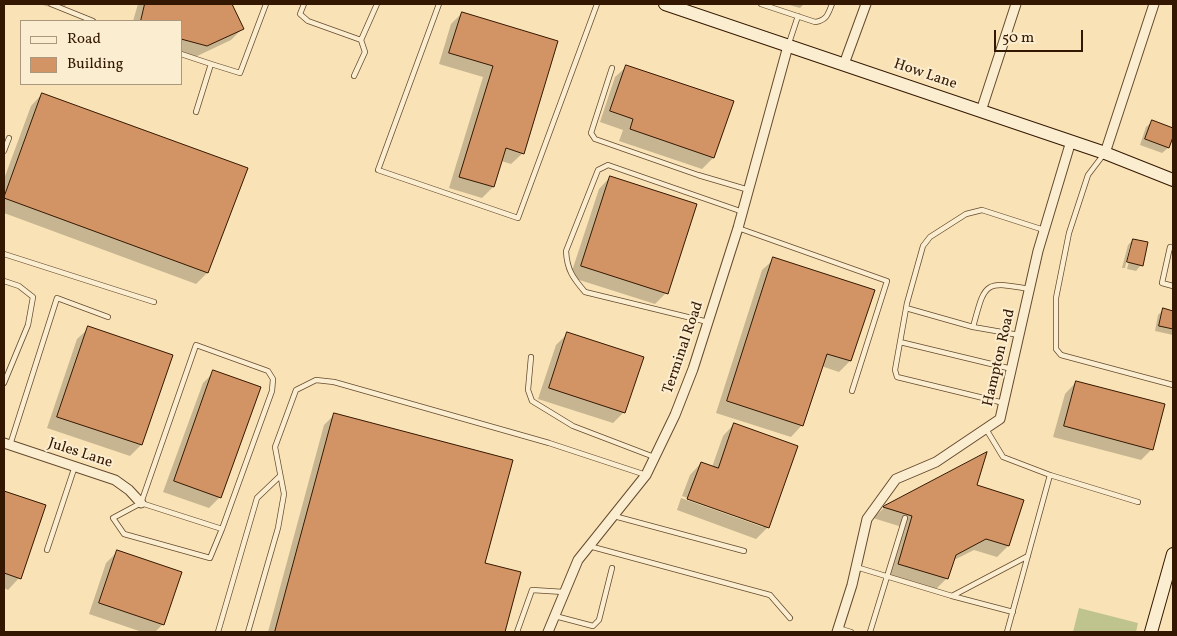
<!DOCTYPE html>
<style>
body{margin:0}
#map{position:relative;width:1177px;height:636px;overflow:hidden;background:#f9e3b6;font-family:Vollkorn,serif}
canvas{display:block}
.frame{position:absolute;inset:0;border:5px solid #341700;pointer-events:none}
.legend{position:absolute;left:20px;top:20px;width:162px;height:65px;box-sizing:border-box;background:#fbedd0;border:1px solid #ab977d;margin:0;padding:6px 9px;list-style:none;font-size:15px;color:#341700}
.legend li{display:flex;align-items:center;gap:10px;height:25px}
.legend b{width:25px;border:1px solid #ab977d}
.scale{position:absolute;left:994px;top:30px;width:89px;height:22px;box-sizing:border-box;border:2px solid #341700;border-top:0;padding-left:6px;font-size:15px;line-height:18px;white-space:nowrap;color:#341700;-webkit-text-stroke:4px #fbedd0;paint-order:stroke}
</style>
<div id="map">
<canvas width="1177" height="636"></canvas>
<div class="frame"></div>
<ul class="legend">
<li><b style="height:6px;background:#fbedd0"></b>Road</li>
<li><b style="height:14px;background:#d29465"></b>Building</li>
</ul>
<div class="scale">50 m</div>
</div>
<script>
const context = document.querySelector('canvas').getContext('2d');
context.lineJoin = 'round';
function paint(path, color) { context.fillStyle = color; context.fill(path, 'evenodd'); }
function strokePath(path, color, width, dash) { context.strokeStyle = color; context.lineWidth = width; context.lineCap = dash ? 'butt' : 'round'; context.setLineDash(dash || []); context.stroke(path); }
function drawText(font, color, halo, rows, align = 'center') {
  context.font = font + ' Vollkorn,serif'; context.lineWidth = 4; context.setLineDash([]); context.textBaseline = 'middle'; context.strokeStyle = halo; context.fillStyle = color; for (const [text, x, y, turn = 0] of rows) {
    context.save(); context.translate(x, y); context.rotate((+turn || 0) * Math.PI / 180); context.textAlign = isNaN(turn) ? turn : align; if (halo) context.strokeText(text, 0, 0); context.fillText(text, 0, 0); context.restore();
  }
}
const green = new Path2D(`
 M1079,608L1138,623L1136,632H1073Z`);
const shadow = new Path2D(`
 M39,4H67L61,10Z
 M138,4H231L242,29L231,40L195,57L181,53V21H133Z
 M786,4H804L800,8Z
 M462,13L557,41L523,153L511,164L501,161L493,187L482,198L449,188L483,77L439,64L451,24Z
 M627,66L713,158L702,169L619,141L623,130L600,122L615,77Z
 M42,94L207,273L196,284L4,213V179L31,106Z
 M1152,122L1173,130L1168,148L1162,153L1140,145L1146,127Z
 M610,177L666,293L655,304L570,277L599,189Z
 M1133,240L1141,265L1136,271L1127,269L1133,245H1130L1125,268H1122L1128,245Z
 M774,259L850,361L839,372L821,366L802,425L791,437L716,413L762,270Z
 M1163,310L1173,312V335L1155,331L1158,315Z
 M89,328L171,356L141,445L130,456L47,428L77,339Z
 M568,333L624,412L613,423L538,399L556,345Z
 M214,372L220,497L209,508L163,492L203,383Z
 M1076,382L1152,449L1141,460L1053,437L1065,394Z
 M335,414L484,563L520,573L504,632H268L324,425Z
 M734,424L768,527L756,539L677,510L681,498L763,527V525L682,496L690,475L701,463L712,467L723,436Z
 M975,486L1008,546L997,557L974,550L952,561L947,578L936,589L888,575L902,527L873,518L885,507Z
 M4,492L44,505L19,578L8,590L4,588Z
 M117,552L163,624L155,632H142L89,614L106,563Z`);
const building = new Path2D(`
 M145,4H232L244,29L207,46L181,39V21H141Z
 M462,12L558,41L524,154L506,148L494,187L459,177L493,66L449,53Z
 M626,65L734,101L714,158L630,129L633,119L610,111Z
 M42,93L248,168L208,273L4,198Z
 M1152,120L1173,128V137L1169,148L1145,139Z
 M610,176L697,204L668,294L581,266Z
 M1133,239L1148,242L1143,266L1127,262Z
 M773,257L875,290L851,361L827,354L803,426L727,401Z
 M1163,308L1173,311V329L1159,326Z
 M88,326L173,355L142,445L57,417Z
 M567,332L644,357L625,413L549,388Z
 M213,370L261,387L221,498L174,481Z
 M1076,381L1165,404L1153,450L1064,426Z
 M334,413L513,460L485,563L521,572L505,632H275Z
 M734,423L798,446L769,528L687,499L701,462L718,468Z
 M987,452L977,485L1024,500L1009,546L986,539L956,555L948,579L898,564L912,516L883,507L884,506Z
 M4,491L46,505L21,579L4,573Z
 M117,550L182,572L164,625L99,603Z`);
const service = new Path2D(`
 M51,4L93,21
 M304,4L300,14L308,21L361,40L377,4
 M439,4L378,170L518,218L597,4
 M761,4L815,22C827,20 828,14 832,4
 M788,46L798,16
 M181,54L211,64
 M612,68L591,133L595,139L698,175L749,190
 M354,76L365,52L361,40
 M196,112L211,64L240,73L266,4
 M4,151L9,138
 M1104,154L1088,175L1069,233L1056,298V349L1061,355L1173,385
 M738,228L887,281L852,391
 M1173,248L1170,247L1162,283L1173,286
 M4,254L154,302
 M4,281L19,286L33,297L28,325L4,383
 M906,308L973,327
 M708,322L585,292C573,278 567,270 566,251L598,170L608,165L743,212
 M1019,335L973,327C985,284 983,280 1029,289
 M900,342L1012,369
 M531,357L528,390L532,401L573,426L654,457
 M1004,403L897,377L895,370L907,303L923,246L930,237L966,214L982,210L1044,230
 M986,429L1003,457L1050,475L1138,502
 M10,445L57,298L108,317
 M141,503L222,529L272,391L273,379L268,371L196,345L141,503L113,518L124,534L210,558L222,529
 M614,516L744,551
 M589,546L770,595L790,618
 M47,550L75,466
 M856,567L952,596L1028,556
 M952,596L1013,612
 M555,616L593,626L599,620L612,568
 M838,628L851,632
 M218,632L257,498L280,476
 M248,632L278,528L284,494L275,447L296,390L316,380L334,382L549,443L646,475
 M517,632L532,590L564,592
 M870,632L905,518
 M1007,632L1050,475`);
const minor = new Path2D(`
 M844,64L866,4
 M981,111L1016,4
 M1105,153L1154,4
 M4,443L115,480L129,490L141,503
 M548,632L578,560L646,475L675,415L693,369L738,228L788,46
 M837,632L852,585L867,519L896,479L936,462L1000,419L1038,251L1071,141`);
const secondary = new Path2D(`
 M665,4L1105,153L1173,180
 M1151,632L1173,554`);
const streetNames = [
 ["How Lane",925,75,19],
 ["Terminal Road",684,348,-71],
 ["Hampton Road",1000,358,-77],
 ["Jules Lane",80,454,18]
];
paint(green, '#bfc38d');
paint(shadow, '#0003');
paint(building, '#d29465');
strokePath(building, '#341700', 1);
strokePath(service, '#654a2e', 6);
strokePath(minor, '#654a2e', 11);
strokePath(secondary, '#341700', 14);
strokePath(service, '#fbedd0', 4.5);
strokePath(minor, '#fbedd0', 9);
strokePath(secondary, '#fbedd0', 12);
drawText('15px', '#341700', '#fbedd0', streetNames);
</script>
